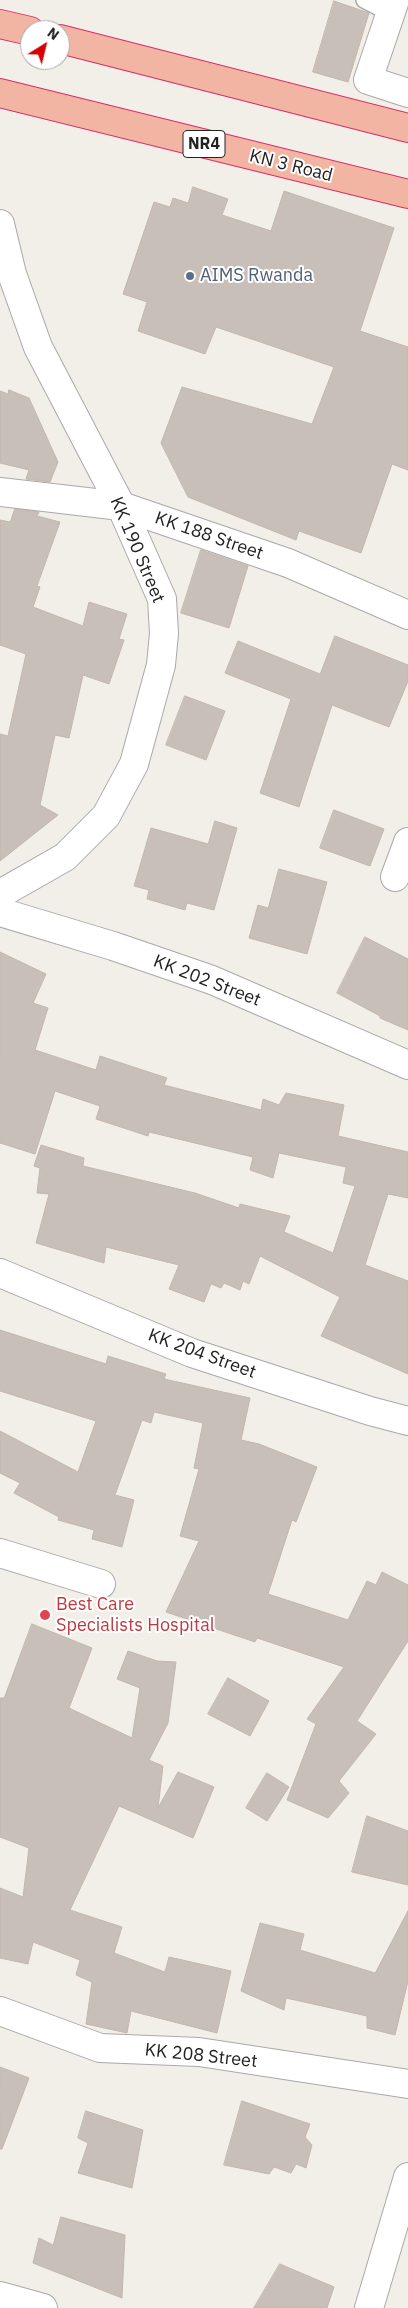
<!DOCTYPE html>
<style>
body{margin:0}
#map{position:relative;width:408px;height:2308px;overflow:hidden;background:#f2efe9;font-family:"IBM Plex Sans",sans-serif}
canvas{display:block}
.north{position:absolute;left:20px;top:20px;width:50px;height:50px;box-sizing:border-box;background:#fff;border:1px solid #a7a7a7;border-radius:50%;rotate:36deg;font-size:14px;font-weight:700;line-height:20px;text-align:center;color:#222}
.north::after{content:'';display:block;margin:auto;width:18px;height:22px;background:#d40000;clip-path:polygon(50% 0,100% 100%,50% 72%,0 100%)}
</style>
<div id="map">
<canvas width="408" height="2308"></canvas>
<div class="north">N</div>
</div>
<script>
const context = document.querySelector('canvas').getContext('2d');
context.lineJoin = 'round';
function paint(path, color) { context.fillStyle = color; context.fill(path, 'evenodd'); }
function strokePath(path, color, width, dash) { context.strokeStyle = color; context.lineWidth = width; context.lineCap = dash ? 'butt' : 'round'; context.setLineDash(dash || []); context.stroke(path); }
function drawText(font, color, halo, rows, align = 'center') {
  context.font = font + ' "IBM Plex Sans",sans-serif'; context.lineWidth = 4; context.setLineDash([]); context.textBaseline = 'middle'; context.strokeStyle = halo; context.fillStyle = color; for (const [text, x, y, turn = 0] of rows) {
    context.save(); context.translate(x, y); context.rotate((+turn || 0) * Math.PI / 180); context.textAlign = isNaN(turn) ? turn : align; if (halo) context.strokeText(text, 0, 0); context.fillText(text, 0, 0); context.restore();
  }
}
const building = new Path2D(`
 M334,1L369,13L348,82L313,72Z
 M193,187L228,199L222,215L271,231L284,191L394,228L360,331L408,347V470L392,464L361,553L299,531L296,540L188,497L161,443L182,387L312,424L334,367L216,327L205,354L138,331L147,302L123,294L154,202L170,207L173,198L188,203Z
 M9,390L29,398L58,462L50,482L26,479L29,470L0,463V391L8,394Z
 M15,509L39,512L37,516L60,522L37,586L40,587L33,607L83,626L89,602L127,614L119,639L124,640L109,684L83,675L69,738L55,735L40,805L58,815L0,861V734L8,736L26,654L0,645V520L10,522Z
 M201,550L248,566L229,628L181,613Z
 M335,636L408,665V681L389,727L332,705L299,807L260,793L291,699L225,673L238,641L320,674Z
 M185,696L225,711L206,760L166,745Z
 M334,810L384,829L370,866L320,848Z
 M215,821L237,828L214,910L187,903L185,910L147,899L149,890L134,886L151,828L208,844Z
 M279,869L327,882L307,954L249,938L258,905L268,908Z
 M365,937L408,959V1030L380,1018V1016L337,993Z
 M0,952L46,974L33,1003L48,1008L35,1050L96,1070L100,1056L167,1078L164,1085L261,1110L263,1099L279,1105L286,1093L344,1105L338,1136L408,1152V1198L388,1194L365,1265L408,1281V1374L321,1336L340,1297L260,1256L249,1284L243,1281L240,1290L224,1283L221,1288L211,1284L204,1302L169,1289L179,1265L106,1247L104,1263L36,1243L49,1194L37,1193L40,1168L34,1166L41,1145L84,1158L83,1166L195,1193L239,1208L240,1204L290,1216L284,1232L333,1253L355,1186L343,1183L346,1167L279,1153L273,1178L250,1170L253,1157L149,1132L148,1136L96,1119L100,1106L55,1091L35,1154L0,1143Z
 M0,1330L106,1364L108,1356L166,1374L164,1379L250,1398L241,1440L259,1444L317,1467L296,1522L292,1520L268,1594L348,1620L367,1581L376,1585L382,1572L408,1585V1641L357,1721L376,1734L339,1781L349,1793L328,1818L287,1800L316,1724L307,1719L344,1667L257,1638L255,1642L166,1612L199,1541L180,1536L199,1469L194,1468L203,1423L154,1412L151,1423L142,1420L115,1495L134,1500L122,1547L92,1539L94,1530L58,1520L59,1517L14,1493L20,1483L0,1473V1431L78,1472L96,1421L0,1391Z
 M32,1624L92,1648L69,1708L132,1738L140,1688L117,1679L128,1651L157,1661L176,1662L168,1723L149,1760L163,1766L158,1808L178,1772L214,1787L193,1838L119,1806L70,1910L122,1927L114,1953L165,1972L169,1957L231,1971L217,2033L131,2011L127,2033L86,2024L92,1982L76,1975L80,1960L33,1942L28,1964L0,1958V1888L23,1897L29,1848L0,1837V1698H4Z
 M228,1678L269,1701L250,1736L208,1714Z
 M267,1773L289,1787L267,1821L246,1808Z
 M367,1816L408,1831V1885L352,1872Z
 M408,1911V1981L395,2035L367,2028V2016L286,1998L284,2010L241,1991L260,1923L304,1934L300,1950L375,1973Z
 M0,2067L29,2078L2,2149H0Z
 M242,2101L310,2124L305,2137L312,2145L306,2168L296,2164L291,2173L274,2167L269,2174L224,2165Z
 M86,2111L143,2130L132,2188L78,2173L88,2143L78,2138Z
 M61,2217L125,2235L122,2298L33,2263L39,2238L53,2245Z
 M280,2264L334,2287L327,2308H254Z`);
const service = new Path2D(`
 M364,0L389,13`);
const minor = new Path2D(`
 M395,0L368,80L408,93
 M0,492L121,506L288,563L408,615
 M395,877L408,842
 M0,912L113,946L212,980L408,1065
 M0,1553L101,1584
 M0,2011L100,2048L199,2052L408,2084
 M0,2296L43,2308
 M369,2308L408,2177`);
const tertiary = new Path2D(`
 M0,224L12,274L38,347L121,506L162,599L164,633L161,665L134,764L106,816L65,857L0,894
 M0,1273L192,1353L370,1411L408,1421`);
const trunk = new Path2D(`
 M0,24L30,31
 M60,39L408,128
 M0,93L408,194`);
const markers = [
 [190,276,5,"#5c6f8a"],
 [45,1615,6,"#e0444e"]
];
const shields = [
 [204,144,42]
];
const shieldNames = [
 ["NR4",204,144]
];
const streetNames = [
 ["KN 3 Road",291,166,14],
 ["KK 188 Street",209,536,19],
 ["KK 190 Street",137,550,67],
 ["KK 202 Street",207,981,21],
 ["KK 204 Street",202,1354,20],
 ["KK 208 Street",201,2056,6]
];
const serviceNames = [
 ["AIMS Rwanda",200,276]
];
const healthNames = [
 ["Best Care",56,1605],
 ["Specialists Hospital",56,1626]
];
paint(building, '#c7bfb8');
strokePath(building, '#c4b6ab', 1);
strokePath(service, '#a9a9a9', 18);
strokePath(minor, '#a9a9a9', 30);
strokePath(tertiary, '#a9a9a9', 30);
strokePath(trunk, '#dc2a67', 30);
strokePath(service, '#fff', 15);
strokePath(minor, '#fff', 28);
strokePath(tertiary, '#fff', 28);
strokePath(trunk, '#f2b4a3', 28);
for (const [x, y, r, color] of markers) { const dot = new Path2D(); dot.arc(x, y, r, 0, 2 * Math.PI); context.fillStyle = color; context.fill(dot); strokePath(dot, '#fff', 2); }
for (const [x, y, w] of shields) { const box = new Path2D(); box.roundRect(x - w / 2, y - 13.5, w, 27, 4); context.fillStyle = '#fff'; context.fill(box); strokePath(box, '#222', 1); }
drawText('bold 16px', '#222', null, shieldNames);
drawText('18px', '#222', '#fff', streetNames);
drawText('18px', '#4e5e75', '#fff', serviceNames, 'left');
drawText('18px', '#be3a42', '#fff', healthNames, 'left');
</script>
